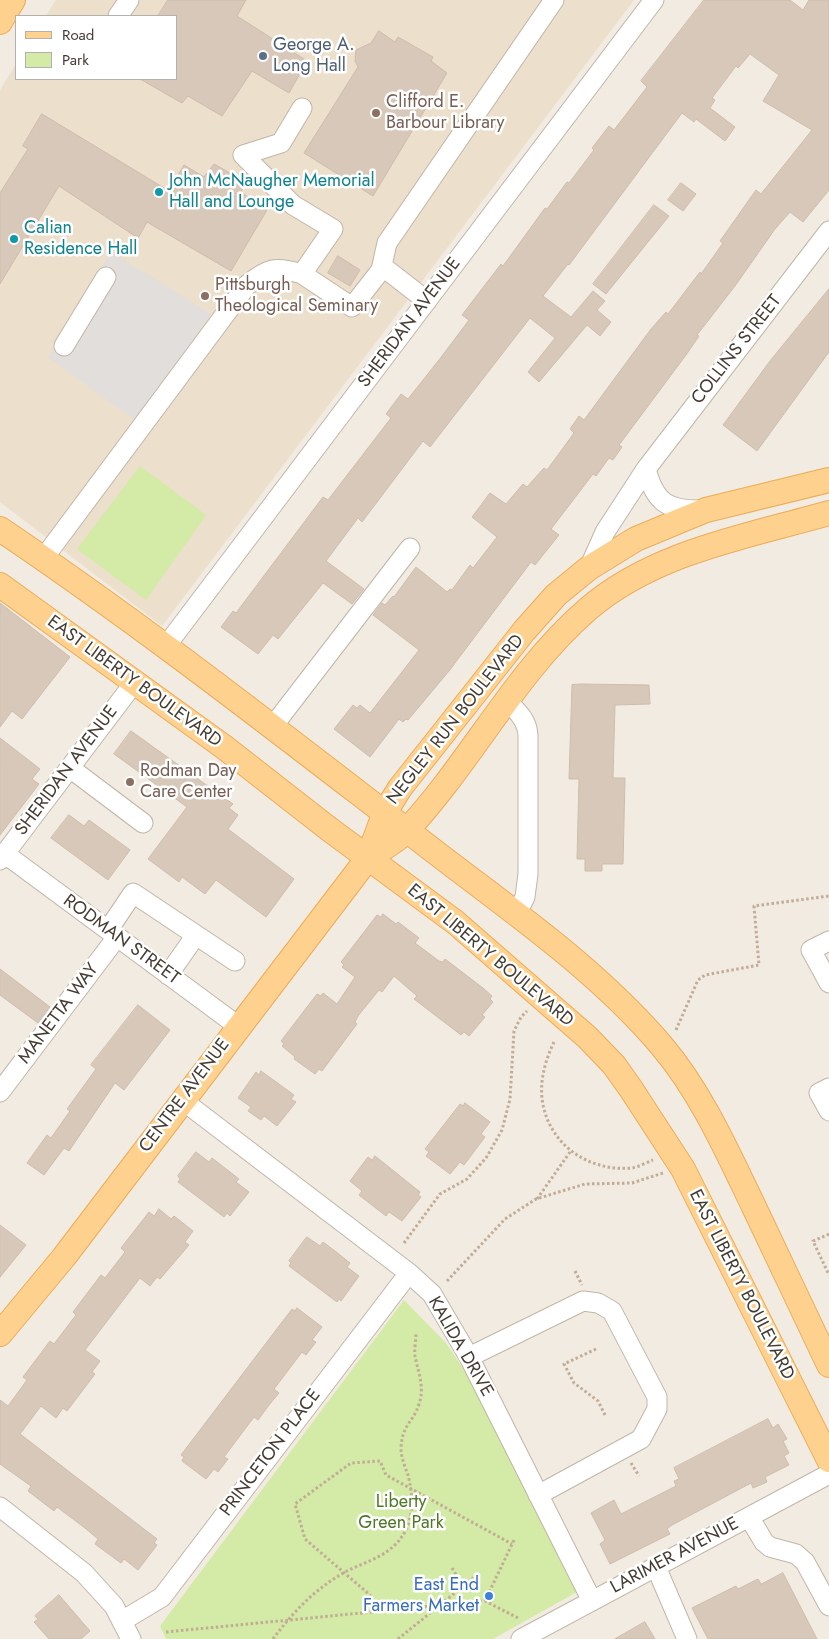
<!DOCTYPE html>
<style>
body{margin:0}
#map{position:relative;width:829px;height:1639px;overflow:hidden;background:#f2ebe2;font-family:Jost,sans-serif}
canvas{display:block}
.legend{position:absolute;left:15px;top:15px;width:162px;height:65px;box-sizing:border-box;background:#fff;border:1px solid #b4b1ad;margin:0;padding:6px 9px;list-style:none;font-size:15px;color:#443b32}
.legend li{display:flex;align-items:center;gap:10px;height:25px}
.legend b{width:25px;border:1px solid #b4b1ad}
</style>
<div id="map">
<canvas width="829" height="1639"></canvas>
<ul class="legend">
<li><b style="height:6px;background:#ffd18e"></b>Road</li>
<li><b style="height:14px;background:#d4eaa7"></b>Park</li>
</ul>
</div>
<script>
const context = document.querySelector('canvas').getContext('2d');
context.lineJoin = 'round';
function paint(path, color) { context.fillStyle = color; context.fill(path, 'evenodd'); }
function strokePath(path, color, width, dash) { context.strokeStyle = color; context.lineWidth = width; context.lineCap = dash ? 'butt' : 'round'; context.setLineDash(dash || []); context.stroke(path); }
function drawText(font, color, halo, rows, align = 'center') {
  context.font = font + ' Jost,sans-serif'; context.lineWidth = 5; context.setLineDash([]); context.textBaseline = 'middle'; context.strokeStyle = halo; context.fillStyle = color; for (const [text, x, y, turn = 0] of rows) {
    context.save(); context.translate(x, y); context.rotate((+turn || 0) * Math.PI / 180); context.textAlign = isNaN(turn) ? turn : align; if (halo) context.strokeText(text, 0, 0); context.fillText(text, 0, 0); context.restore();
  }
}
const education = new Path2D(`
 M56,0H634L162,626L0,502V90L16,64V79H176V16H46Z`);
const green = new Path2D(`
 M140,466L206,515L146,600L77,549Z
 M404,1300L446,1343L470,1379L584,1588L493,1639H166L160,1626Z`);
const parking = new Path2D(`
 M111,252L211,314L136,421L48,357Z`);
const building = new Path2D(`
 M168,0H246L237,16L307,61L289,93L252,71L222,116L188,96L182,103L140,79H176V16H158Z
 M704,0H790L803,10L809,0H829V190L803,222L790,212L775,229L735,286L697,335L699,336L686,355L619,445L622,447L613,460L609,458L596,476L593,474L551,529L559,535L535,565L531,562L449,671L408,720L406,719L403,722L399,719L370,757L334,729L353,705L357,708L360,705L370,713L419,650L373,615L382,603L385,605L393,596L394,597L416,567L447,592L450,589L452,590L470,565L473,568L497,537L472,517L490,493L506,504L523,484L527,487L544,468L547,470L574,433L570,429L579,416L584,420L651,329L666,312L668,314L700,272L701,274L723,243L720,241L756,190L761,194L812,130L763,101L779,75L750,54L738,68L736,66L712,98L715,100L710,108L735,127L725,141L696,119L694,122L682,113L569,265L568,264L543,296L571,317L593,291L605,301L597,310L611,322L600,336L587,325L539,382L528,372L555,338L530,318L430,447L423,441L362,522L358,518L326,561L364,589L352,604L323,583L278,639L273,635L258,654L221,627L233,611L236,613L323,497L328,500L391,418L386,414L401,394L408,399L442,356L469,320L462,315L501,264L503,266L545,208L547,209L567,182L569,183L594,150L592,148L609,126L614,130L647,87L641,81Z
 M379,31L395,42L398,37L433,57L431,61L447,73L373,196L304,153L358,67L355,61L356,50L371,43Z
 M42,114L169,191L184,165L204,177L214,164L246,182L241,192L267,210L231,271L147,222L138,238L59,186L0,284V193L28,149L23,146Z
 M681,183L696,194L683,211L668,200Z
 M654,205L669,216L606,294L593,284Z
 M338,256L360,270L350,286L328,273Z
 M829,289V352L757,451L723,425L770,361Z
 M0,603L70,657L22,719L12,711L0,727Z
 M581,684L649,685L650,704L615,705L613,778H625L623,864H602V871H585V859H577L579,779H569L572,685Z
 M131,731L233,804L229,808L238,815L228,829L294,879L266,917L216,880L205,894L182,877L179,882L148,859L187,807L114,754Z
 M0,738L40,769L32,779L39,784L0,835Z
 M69,815L84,826L89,820L130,850L108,880L51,838Z
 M383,914L396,924L398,922L419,938L415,943L439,961L443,962L445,959L483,988L492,996L490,999L493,1002L482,1015L485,1017L469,1036L464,1032L461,1035L414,999L417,996L394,976L382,992L379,990L358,1016L355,1022L357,1024L322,1071L319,1069L315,1074L294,1059L295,1057L282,1046L284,1044L281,1041L317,994L321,996L323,993L337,1004L355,977L342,967L344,965L341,962L377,915L381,917Z
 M0,969L50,1007L38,1023L0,995Z
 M138,1005L170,1030L124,1090L115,1083L69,1151L64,1148L44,1175L27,1163L47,1135L51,1138L70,1111L67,1109L96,1069L91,1065Z
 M261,1071L294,1095L291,1099L296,1102L277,1126L264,1116L261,1120L248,1111L251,1107L238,1098L256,1072L259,1075Z
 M465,1103L490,1122L481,1134L485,1137L464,1165L460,1162L450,1174L426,1156L429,1152L425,1149L460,1104L463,1106Z
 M196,1152L209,1162L212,1158L239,1179L236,1182L249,1192L230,1216L227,1213L224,1217L178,1182L180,1179L178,1176Z
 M375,1156L420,1192L418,1195L421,1197L402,1221L389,1212L386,1216L359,1195L362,1191L350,1181L368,1157L372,1160Z
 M159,1209L171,1219L174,1216L193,1231L185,1242L189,1245L160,1279L157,1277L150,1286L140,1278L85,1350L100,1361L92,1372L95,1374L67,1411L63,1408L56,1418L41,1406L20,1434L157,1539L154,1543L157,1545L138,1570L124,1559L121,1563L95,1544L98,1539L85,1528L57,1507L54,1511L28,1491L31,1486L0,1464V1400L8,1406L27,1380L23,1377L50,1341L54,1344L76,1315L73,1312L101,1275L105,1278L125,1252L121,1248L149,1212L154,1216Z
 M0,1225L26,1245L0,1277Z
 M307,1237L320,1246L323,1242L335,1251L350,1263L347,1267L359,1276L341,1301L339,1299L337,1302L289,1266L291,1263L289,1261Z
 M297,1308L322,1327L312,1340L316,1342L306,1355L302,1352L274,1389L279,1393L269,1405L258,1420L254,1417L224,1457L228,1459L218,1472L214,1469L206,1479L182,1461L184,1457L181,1455L292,1309L295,1311Z
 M768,1419L773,1428L778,1424L787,1439L783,1441L789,1453L784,1456L789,1465L765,1477L767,1482L753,1488L751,1483L672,1525L667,1529L670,1534L610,1564L600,1544L605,1540L591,1513L614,1500L621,1514L676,1486L674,1481L679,1479L674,1468Z
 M783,1573L817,1639H708L692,1608L736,1586L738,1589L758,1579L761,1584Z
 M59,1595L90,1631L81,1639H49L34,1622L38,1619L35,1616Z
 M645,1622L655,1639H615Z`);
const path = new Path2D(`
 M676,1030L698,980L705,975L759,965L754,906L829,896
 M554,1042C546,1059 540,1078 542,1098C547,1143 587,1172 632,1168C639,1167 647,1162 653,1160
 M537,1199L570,1152
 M829,1234L813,1241L829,1275
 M404,1243L440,1194L467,1179L486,1158L502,1130L510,1099L514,1031L521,1017L527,1011
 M575,1271L582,1285
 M447,1281L505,1219L536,1199L585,1184L632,1183L663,1173
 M596,1349L564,1364L574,1383L598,1401L605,1415
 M631,1463L639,1476
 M452,1568L463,1586
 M485,1601L514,1540
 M371,1612L370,1595L305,1539L295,1504L351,1463L380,1461L386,1475L512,1544
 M166,1632L485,1601L520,1619
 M273,1639C293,1612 315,1589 345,1572C358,1565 376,1560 389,1550C414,1531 415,1503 408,1475C405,1467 401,1457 401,1449C402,1423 413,1424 419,1404C425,1387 418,1372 415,1356C414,1349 416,1340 416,1333
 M398,1639L477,1575`);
const minor = new Path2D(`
 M118,16L129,0
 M302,108L281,143L243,155L293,205L333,229L302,274L352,307L381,270L387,243L554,0
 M382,266L427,301
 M64,346L106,277
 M646,469C655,503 668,511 703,510
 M43,559L247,285C268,268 275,266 302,274
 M589,568L605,532L646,469L829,231
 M166,646L654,0
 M508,702C518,712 527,720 528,735V874L525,897L516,915
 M273,726L410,548
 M70,768L143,823
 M5,854L238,1026
 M0,860L134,683
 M108,930L133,893L235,961
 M829,941L811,950L829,983
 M168,975L196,935
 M829,1088L819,1093L829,1111
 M0,1092L117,937
 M182,1100L409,1273L432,1294L469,1357L592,1601
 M469,1357L583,1301L598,1303L612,1311L657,1397V1409L641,1439L538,1495
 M0,1507L84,1573L114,1606L131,1639
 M749,1517L764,1542L770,1547L796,1554L805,1562L829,1606
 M656,1567L687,1639
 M122,1621L162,1597L409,1273
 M521,1639L829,1474`);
const major = new Path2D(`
 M0,22L13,0
 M0,529C144,626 280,733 417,838C500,903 592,964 661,1045C701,1092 727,1151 754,1207C779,1260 804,1312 829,1365
 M0,585L224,747L329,829L455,922L587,1037L614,1065L631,1089L683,1169L829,1460
 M368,858C381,849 398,841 408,829C472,760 516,671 588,609C654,552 748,536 829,513
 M0,1334L64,1257L368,858L385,812L400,788L524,631L556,595L589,568L636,539L706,510L829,480`);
const markers = [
 [263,56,5,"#5c6f8a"],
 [376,113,5,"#8d6e63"],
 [159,192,5,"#0f9aa8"],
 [14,239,5,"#0f9aa8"],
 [205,296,5,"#8d6e63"],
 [130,782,5,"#8d6e63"],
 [489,1596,5,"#3f7fe0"]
];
const serviceNames = [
 ["George A.",273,46],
 ["Long Hall",273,67]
];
const educationNames = [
 ["Clifford E.",386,103],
 ["Barbour Library",386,124],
 ["Pittsburgh",215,286],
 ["Theological Seminary",215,307],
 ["Rodman Day",140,772],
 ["Care Center",140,793]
];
const cultureNames = [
 ["John McNaugher Memorial",169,182],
 ["Hall and Lounge",169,203],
 ["Calian",24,229],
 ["Residence Hall",24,250]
];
const streetNames = [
 ["SHERIDAN AVENUE",410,323,-53],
 ["COLLINS STREET",737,350,-52],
 ["EAST LIBERTY BOULEVARD",134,682,36],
 ["NEGLEY RUN BOULEVARD",456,720,-52],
 ["SHERIDAN AVENUE",67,771,-53],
 ["RODMAN STREET",121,940,36],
 ["EAST LIBERTY BOULEVARD",490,956,40],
 ["MANETTA WAY",59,1014,-53],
 ["CENTRE AVENUE",185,1096,-53],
 ["EAST LIBERTY BOULEVARD",741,1285,63],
 ["KALIDA DRIVE",460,1347,60],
 ["PRINCETON PLACE",271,1453,-53],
 ["LARIMER AVENUE",675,1556,-28]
];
const parkNames = [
 ["Liberty",401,1503],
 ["Green Park",401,1524]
];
const shopNames = [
 ["East End",479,1586],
 ["Farmers Market",479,1607]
];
paint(education, '#ecdfcb');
paint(green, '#d4eaa7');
paint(parking, '#e2dedb');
paint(building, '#d7c8ba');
strokePath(building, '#cfbcaa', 1);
strokePath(minor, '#c1b5a7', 21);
strokePath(major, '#eaac58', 26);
strokePath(path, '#c1ac95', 3, [2.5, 2.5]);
strokePath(minor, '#fff', 19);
strokePath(major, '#ffd18e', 24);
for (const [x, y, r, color] of markers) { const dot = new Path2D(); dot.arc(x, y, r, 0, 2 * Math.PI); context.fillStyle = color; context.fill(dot); strokePath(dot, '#fff', 2); }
drawText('18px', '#4e5e75', '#fff', serviceNames, 'left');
drawText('18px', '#785e54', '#fff', educationNames, 'left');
drawText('18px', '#0d838f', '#fff', cultureNames, 'left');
drawText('18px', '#443b32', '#fff', streetNames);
drawText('18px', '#4e7823', '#fff', parkNames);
drawText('18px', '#366cbe', '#fff', shopNames, 'right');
</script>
